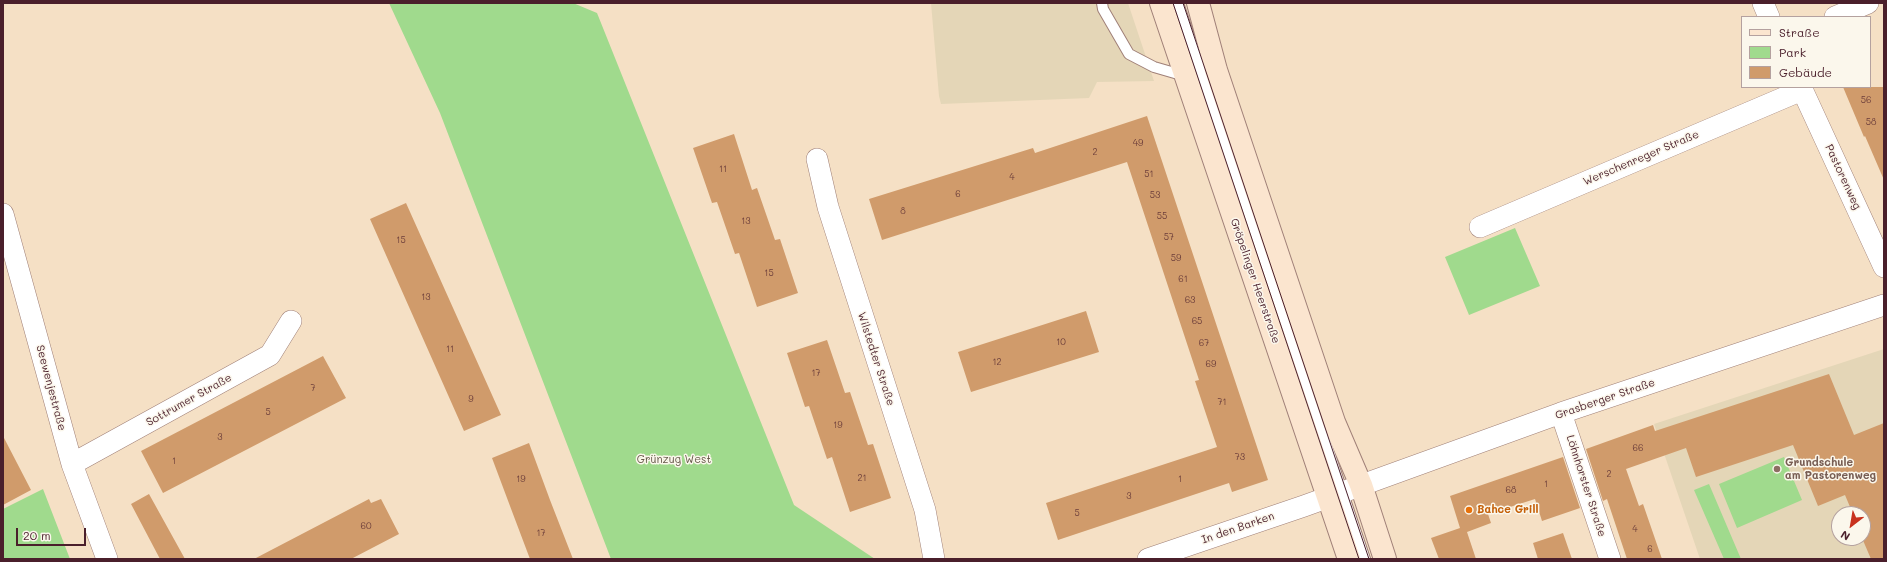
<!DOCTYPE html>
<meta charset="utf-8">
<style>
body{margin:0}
#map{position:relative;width:1887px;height:562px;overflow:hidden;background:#f5e0c5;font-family:Mali,sans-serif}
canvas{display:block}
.frame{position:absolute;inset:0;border:4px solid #4a1f2b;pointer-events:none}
.legend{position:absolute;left:1741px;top:16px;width:130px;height:72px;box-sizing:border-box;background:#fbf7ec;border:1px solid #b4a19f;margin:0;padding:5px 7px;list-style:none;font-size:12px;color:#4a1f2b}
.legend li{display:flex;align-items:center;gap:8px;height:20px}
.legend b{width:20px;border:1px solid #b4a19f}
.north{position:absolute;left:1831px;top:506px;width:40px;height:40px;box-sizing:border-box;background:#fbf7ec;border:1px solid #b4a19f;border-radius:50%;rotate:211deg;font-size:11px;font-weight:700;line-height:16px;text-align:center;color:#4a1f2b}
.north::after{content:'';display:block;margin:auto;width:14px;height:18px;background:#c8321e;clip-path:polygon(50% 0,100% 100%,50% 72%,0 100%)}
.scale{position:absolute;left:16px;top:528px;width:70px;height:18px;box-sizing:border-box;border:2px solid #4a1f2b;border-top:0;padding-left:5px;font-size:12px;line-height:14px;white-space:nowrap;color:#4a1f2b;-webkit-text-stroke:3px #fbf7ec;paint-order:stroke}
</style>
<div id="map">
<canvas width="1887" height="562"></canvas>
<div class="frame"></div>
<ul class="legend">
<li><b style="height:5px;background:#fbe5cf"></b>Straße</li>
<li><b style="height:11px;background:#a0da8d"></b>Park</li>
<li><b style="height:11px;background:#d09b6b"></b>Gebäude</li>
</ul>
<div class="north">N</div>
<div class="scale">20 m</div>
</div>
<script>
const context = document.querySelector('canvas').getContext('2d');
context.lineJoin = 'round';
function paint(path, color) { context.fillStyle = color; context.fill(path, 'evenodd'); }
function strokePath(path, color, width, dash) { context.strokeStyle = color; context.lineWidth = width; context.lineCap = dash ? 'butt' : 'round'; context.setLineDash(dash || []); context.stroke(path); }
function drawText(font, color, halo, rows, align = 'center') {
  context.font = font + ' Mali,sans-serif'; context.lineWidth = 3; context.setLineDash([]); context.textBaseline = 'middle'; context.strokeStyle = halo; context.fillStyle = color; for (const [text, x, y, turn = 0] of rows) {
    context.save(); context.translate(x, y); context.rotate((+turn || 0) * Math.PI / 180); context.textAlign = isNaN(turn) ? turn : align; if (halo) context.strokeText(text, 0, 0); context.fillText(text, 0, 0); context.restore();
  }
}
const built = new Path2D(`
 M931,3H1128L1154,81L1097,82L1089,98L941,104L939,96Z
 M1884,349V559H1700L1654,424ZM1839,514H1863V538H1839Z`);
const green = new Path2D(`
 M389,3H573L597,13L794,505L875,559H611L440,113Z
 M1515,228L1540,286L1469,315L1445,257Z
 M1784,457L1802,500L1737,528L1719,484Z
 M1709,484L1741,559H1724L1694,490Z
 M43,489L70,559H3V509Z`);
const building = new Path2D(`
 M1843,87H1884V180L1865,136L1864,137Z
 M1147,116L1268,480L1232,492L1229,483L1058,540L1046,503L1217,447L1195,381L1199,380L1127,162L882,240L869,199L1033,148L1035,153Z
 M734,134L752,190L757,188L775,240L780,239L798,293L757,307L739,253L735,254L717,202L712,203L693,148Z
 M406,203L501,415L464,431L370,219Z
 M1086,311L1099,352L971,392L958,352Z
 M827,340L845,393L850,392L868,445L873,444L891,498L850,512L832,457L827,459L809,406L805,407L787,353Z
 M323,356L346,398L163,493L141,451Z
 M1829,374L1854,435L1884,423V559H1871L1862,538L1863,514H1853L1845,495L1818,506L1793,445L1696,477L1686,448L1626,469L1639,506L1643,504L1662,559H1627L1607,499L1603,501L1586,449L1653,425L1655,431Z
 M3,436L31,490L3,505Z
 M529,443L550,500L573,559H530L513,514L492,458Z
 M1563,457L1580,508L1542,521L1535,499L1488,514L1491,523L1467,532L1476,559H1439L1431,538L1460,528L1450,496Z
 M149,494L185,559H160L131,504Z
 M369,499L371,503L381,499L399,534L351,559H254Z
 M1563,533L1572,559H1538L1533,543Z`);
const lane = new Path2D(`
 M1102,3L1103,9L1129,54L1154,67L1185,76
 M1178,3L1365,559`);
const street = new Path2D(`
 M1763,3L1769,17
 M1835,17L1868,3
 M1801,87L1884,267
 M817,159L828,207L925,510L934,559
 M3,214L72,464L107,559
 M1480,227L1802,90
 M1561,413L1610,559
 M72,464L270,355L291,321
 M1148,559L1304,506L1561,413L1884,305`);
const secondary = new Path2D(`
 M1161,3L1349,559
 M1198,3L1216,70L1334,422L1361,485L1385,559`);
const tram = new Path2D(`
 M1173,3L1359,559
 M1183,3L1369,559`);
const markers = [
 [1777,469,4,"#8d6e63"],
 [1469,510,4,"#e8710a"]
];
const numberNames = [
 ["56",1866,100],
 ["58",1871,122],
 ["49",1138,143],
 ["2",1095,152],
 ["11",723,169],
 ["51",1149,174],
 ["4",1012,177],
 ["6",958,194],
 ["53",1155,195],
 ["8",903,211],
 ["55",1162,216],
 ["13",746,221],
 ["57",1169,237],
 ["15",401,240],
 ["59",1176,258],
 ["15",769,273],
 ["61",1183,279],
 ["13",426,297],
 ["63",1190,300],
 ["65",1197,321],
 ["10",1061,342],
 ["67",1204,343],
 ["11",450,349],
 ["12",997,362],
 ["69",1211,364],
 ["17",816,373],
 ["7",313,388],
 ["9",471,399],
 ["71",1222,402],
 ["5",268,412],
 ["19",838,425],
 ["3",220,437],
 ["66",1638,448],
 ["73",1240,457],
 ["1",174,461],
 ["2",1609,474],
 ["21",862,478],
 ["19",521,479],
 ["1",1180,479],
 ["1",1546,484],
 ["68",1511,490],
 ["3",1129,496],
 ["5",1077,513],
 ["60",366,526],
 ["4",1635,529],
 ["17",541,533],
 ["6",1650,549]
];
const streetNames = [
 ["Werschenreger Straße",1641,158,-23],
 ["Pastorenweg",1843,177,65],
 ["Gröpelinger Heerstraße",1255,281,71],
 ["Wilstedter Straße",876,359,72],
 ["Seewenjestraße",51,388,75],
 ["Grasberger Straße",1605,399,-19],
 ["Sottrumer Straße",189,400,-29],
 ["Löhnhorster Straße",1586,486,72],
 ["In den Barken",1238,528,-19]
];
const parkNames = [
 ["Grünzug West",674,460]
];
const educationNames = [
 ["Grundschule",1785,463],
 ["am Pastorenweg",1785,476]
];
const foodNames = [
 ["Bahce Grill",1477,510]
];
paint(built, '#e4d6b7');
paint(green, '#a0da8d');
paint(building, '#d09b6b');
strokePath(lane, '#a08078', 12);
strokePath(street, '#a08078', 22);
strokePath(secondary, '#a08078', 24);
strokePath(lane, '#fff', 10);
strokePath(street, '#fff', 21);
strokePath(secondary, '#fbe5cf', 22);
strokePath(tram, '#4a1f2b', 1);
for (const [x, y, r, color] of markers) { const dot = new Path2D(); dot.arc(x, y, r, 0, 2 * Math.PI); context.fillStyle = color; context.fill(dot); strokePath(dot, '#fbf7ec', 1.5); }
drawText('9px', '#6c3e3b', null, numberNames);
drawText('11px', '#4a1f2b', '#fbf7ec', streetNames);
drawText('11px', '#645748', '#fbf7ec', parkNames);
drawText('bold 11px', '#785e54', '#fbf7ec', educationNames, 'left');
drawText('bold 11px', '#c56008', '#fbf7ec', foodNames, 'left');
</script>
